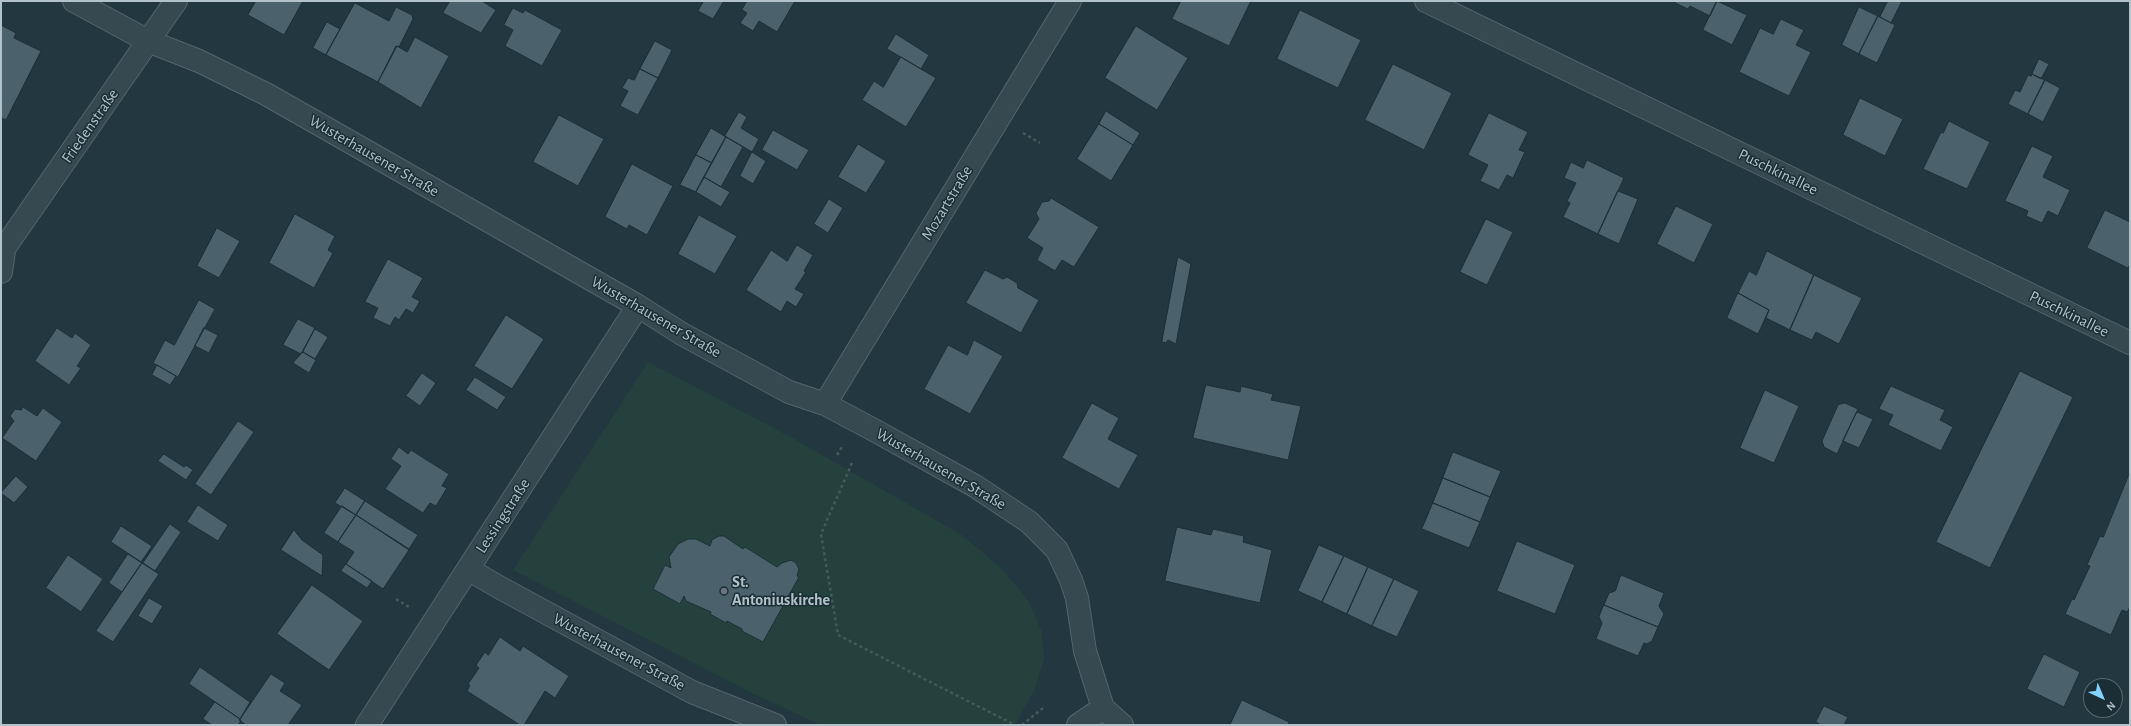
<!DOCTYPE html>
<meta charset="utf-8">
<style>
body{margin:0}
#map{position:relative;width:2131px;height:726px;overflow:hidden;background:#223740;font-family:"Alegreya Sans",sans-serif}
canvas{display:block}
.frame{position:absolute;inset:0;border:2px solid #b2c2cb;pointer-events:none}
.north{position:absolute;left:2083px;top:678px;width:40px;height:40px;box-sizing:border-box;background:#1b2d35;border:1px solid #576971;border-radius:50%;rotate:136deg;font-size:11px;font-weight:700;line-height:16px;text-align:center;color:#b2c2cb}
.north::after{content:'';display:block;margin:auto;width:14px;height:18px;background:#83d5ff;clip-path:polygon(50% 0,100% 100%,50% 72%,0 100%)}
</style>
<div id="map">
<canvas width="2131" height="726"></canvas>
<div class="frame"></div>
<div class="north">N</div>
</div>
<script>
const context = document.querySelector('canvas').getContext('2d');
context.lineJoin = 'round';
function paint(path, color) { context.fillStyle = color; context.fill(path, 'evenodd'); }
function strokePath(path, color, width, dash) { context.strokeStyle = color; context.lineWidth = width; context.lineCap = dash ? 'butt' : 'round'; context.setLineDash(dash || []); context.stroke(path); }
function drawText(font, color, halo, rows, align = 'center') {
  context.font = font + ' "Alegreya Sans",sans-serif'; context.lineWidth = 3; context.setLineDash([]); context.textBaseline = 'middle'; context.strokeStyle = halo; context.fillStyle = color; for (const [text, x, y, turn = 0] of rows) {
    context.save(); context.translate(x, y); context.rotate((+turn || 0) * Math.PI / 180); context.textAlign = isNaN(turn) ? turn : align; if (halo) context.strokeText(text, 0, 0); context.fillText(text, 0, 0); context.restore();
  }
}
const green = new Path2D(`
 M648,362L789,436L962,535L1003,570L1028,600L1042,632L1044,659L1035,689L1015,725H821L754,694L513,570Z`);
const building = new Path2D(`
 M256,1H303L284,35L248,15Z
 M450,1H482L496,10L481,33L443,13Z
 M704,1H724L713,19L698,11Z
 M747,1H795L777,32L759,21L753,31L740,23L747,13L742,10Z
 M1181,1H1251L1229,46L1172,19Z
 M1672,1H1717L1710,16L1690,6L1688,9Z
 M1717,1L1747,15L1732,45L1703,30Z
 M1888,1H1902L1891,23L1880,17Z
 M355,3L389,21L396,7L412,15L413,19L399,47L396,46L378,82L326,55Z
 M1859,7L1878,16L1859,54L1842,45Z
 M513,8L523,13L525,10L562,30L542,66L505,46L513,30L504,25Z
 M1300,10L1361,40L1338,88L1277,59Z
 M1878,16L1895,25L1877,63L1859,54Z
 M1781,19L1804,30L1796,45L1811,52L1789,96L1739,72L1760,28L1773,34Z
 M327,22L340,29L326,55L313,48Z
 M1,25L16,33L14,38L41,51L6,120L1,118Z
 M1136,26L1188,58L1157,110L1105,78Z
 M896,34L929,55L921,69L887,49Z
 M415,37L449,56L421,108L378,82L397,46L407,52Z
 M655,41L672,50L658,78L640,69Z
 M901,57L936,78L906,127L862,100L874,81L883,87Z
 M2039,59L2049,64L2041,79L2032,74Z
 M1393,64L1452,93L1424,150L1365,120Z
 M640,69L658,78L638,115L620,106L628,91L622,88L628,78L634,80Z
 M2032,74L2045,80L2028,114L2008,104L2015,90L2020,92L2028,75L2031,76Z
 M2045,80L2060,88L2043,122L2028,114Z
 M1860,98L1903,119L1885,156L1843,135Z
 M1106,111L1140,133L1133,145L1099,124Z
 M739,112L747,117L741,128L759,139L752,152L725,136Z
 M1489,113L1528,132L1519,150L1525,152L1513,178L1507,175L1499,190L1480,181L1488,165L1468,155Z
 M559,115L604,139L578,186L533,162Z
 M1949,121L1990,142L1967,189L1923,169L1941,132L1943,133Z
 M1099,124L1133,145L1111,181L1077,159Z
 M711,128L726,137L712,163L696,155Z
 M773,130L809,150L797,170L762,150Z
 M726,137L743,147L721,187L704,177Z
 M858,144L886,161L866,193L838,177Z
 M2032,146L2053,156L2043,177L2070,190L2058,216L2048,211L2042,223L2026,216L2028,211L2005,201Z
 M752,152L766,161L753,184L740,176Z
 M696,155L712,163L696,192L680,185Z
 M1587,160L1624,178L1598,234L1563,217L1570,203L1567,201L1576,183L1564,178L1571,162L1583,168Z
 M632,164L673,186L647,235L629,225L627,229L605,217Z
 M704,177L730,192L721,207L696,192Z
 M1618,191L1638,199L1619,244L1598,234Z
 M1051,198L1099,227L1074,267L1062,260L1055,271L1037,260L1043,248L1027,238L1039,219L1036,213L1042,202L1049,201Z
 M829,199L843,208L828,233L814,224Z
 M1676,206L1713,224L1694,263L1657,244Z
 M2105,210L2130,222V264L2128,268L2087,248Z
 M295,214L335,236L328,250L333,253L314,288L269,263Z
 M699,215L737,236L715,274L678,254Z
 M1486,219L1513,232L1487,285L1460,272Z
 M217,228L240,241L219,278L197,266Z
 M797,245L813,255L804,271L806,272L795,289L804,294L796,307L787,301L781,312L746,290L771,250L787,261Z
 M1767,251L1814,275L1790,330L1766,318L1769,310L1738,293L1749,271L1756,275Z
 M1178,257L1191,264L1176,344L1168,340L1166,343L1162,342Z
 M388,259L423,278L412,297L420,301L413,313L406,309L399,320L395,317L390,326L373,318L378,308L365,302Z
 M985,270L1003,279L1007,277L1017,283L1018,288L1039,300L1021,333L966,303Z
 M1814,275L1862,298L1839,344L1816,332L1812,340L1790,330Z
 M1738,293L1769,310L1758,334L1727,318Z
 M199,300L215,309L178,377L153,363L165,340L174,345Z
 M506,315L544,339L512,389L474,366Z
 M298,319L315,328L301,354L283,345Z
 M57,328L72,338L75,333L91,345L77,366L81,368L69,385L35,361Z
 M204,328L218,335L209,353L195,346Z
 M315,329L328,337L315,359L303,352Z
 M974,340L1003,356L970,414L924,389L948,345L967,355Z
 M303,352L316,360L309,373L293,363Z
 M157,365L176,376L170,385L152,375Z
 M2020,371L2073,397L1990,568L1936,542Z
 M422,373L436,383L420,406L406,396Z
 M475,377L506,397L497,410L466,390Z
 M1206,385L1240,392L1241,386L1273,394L1271,400L1301,406L1288,460L1193,438Z
 M1891,386L1945,410L1940,420L1953,427L1941,451L1888,425L1893,415L1879,409Z
 M1765,390L1799,406L1774,463L1740,448Z
 M1092,403L1119,418L1108,439L1138,455L1119,489L1062,458Z
 M1845,403L1858,409L1837,454L1824,447L1822,441L1838,405Z
 M23,407L37,416L43,408L62,422L36,461L2,438L14,421L10,416L15,409L21,410Z
 M1857,412L1873,419L1859,448L1843,441Z
 M238,421L254,432L211,495L195,484Z
 M399,447L408,454L411,450L449,474L442,486L447,488L436,506L430,503L423,513L385,489L401,466L391,459Z
 M1453,452L1501,471L1490,497L1443,478Z
 M164,454L184,467L186,465L193,470L186,480L158,461Z
 M2130,472V607L2127,612L2122,610L2111,635L2065,614L2072,599L2074,600L2090,566L2087,565L2100,536L2103,537Z
 M16,476L28,487L14,503L1,493Z
 M1443,478L1490,497L1480,522L1433,503Z
 M345,488L365,501L356,515L335,503Z
 M365,501L418,535L409,549L356,515Z
 M1433,503L1480,522L1469,548L1422,529Z
 M198,505L228,525L218,541L187,522Z
 M342,506L356,515L338,542L324,533Z
 M356,515L409,550L383,589L346,564L354,552L338,542Z
 M170,524L181,532L155,571L143,563Z
 M121,526L152,546L141,562L111,542Z
 M1177,527L1211,535L1213,529L1244,536L1243,542L1272,550L1260,603L1165,581Z
 M294,530L302,540L323,555L322,576L281,550Z
 M719,536H724L743,549L745,547L777,567L782,563L791,560L796,563L799,569L797,576L799,577L763,642L742,631V629L727,621L726,623L710,614L711,612L686,601L684,596L680,604L653,589L665,565L671,568L669,557L678,544L688,539H696L710,546L712,540Z
 M1517,541L1575,565L1555,614L1497,591Z
 M1319,545L1344,556L1322,602L1298,591Z
 M128,554L142,563L122,592L109,583Z
 M68,555L103,579L81,612L46,588Z
 M1344,556L1368,567L1347,614L1322,602Z
 M142,563L159,574L113,642L96,631Z
 M346,564L372,581L367,588L341,571Z
 M1368,567L1394,579L1372,626L1347,614Z
 M1621,575L1664,593L1659,606L1664,614L1658,627L1604,605L1609,593L1615,591Z
 M1394,579L1419,591L1397,637L1372,626Z
 M312,585L363,621L329,670L277,634Z
 M149,598L163,606L152,624L138,616Z
 M1604,605L1658,627L1652,641L1647,644L1644,643L1638,656L1596,639L1602,623L1599,617Z
 M500,637L520,651L523,646L569,676L555,698L545,691L524,725H520L467,691L470,685L468,684L479,668L476,665L485,652L488,655Z
 M2044,654L2080,672L2064,707L2027,689Z
 M200,667L250,702L240,719L189,684Z
 M271,674L285,683L280,691L302,705L288,725H246L239,720L240,719Z
 M1242,700L1289,722L1288,725H1230Z
 M215,702L240,719L241,721L238,725H212L203,719Z
 M1824,706L1848,717L1844,725H1821L1816,722Z`);
const path = new Path2D(`
 M1023,133L1040,143
 M837,455L843,445
 M852,463L821,534L838,635L1015,725
 M396,599L409,607
 M1022,725L1043,708`);
const minor = new Path2D(`
 M74,1L148,41L199,61L266,94L638,306L682,334L789,392L825,404L872,429L975,486L1029,522L1057,550L1071,580L1077,598L1085,651L1103,708L1122,725
 M1426,1L2130,343
 M1,253L176,1
 M1,272L4,251
 M825,404L1070,1
 M468,569L497,586L692,692L775,725
 M367,725L638,306
 M1078,725L1103,708`);
const markers = [
 [724,591,4,"#6b7280"]
];
const streetNames = [
 ["Friedenstraße",90,126,-55],
 ["Wusterhausener Straße",374,156,30],
 ["Puschkinallee",1778,172,26],
 ["Mozartstraße",947,203,-59],
 ["Puschkinallee",2069,314,26],
 ["Wusterhausener Straße",656,317,30],
 ["Wusterhausener Straße",941,469,30],
 ["Lessingstraße",503,516,-57],
 ["Wusterhausener Straße",619,652,28]
];
const poiNames = [
 ["St.",732,582],
 ["Antoniuskirche",732,600]
];
paint(green, '#24413d');
paint(building, '#4b616c');
strokePath(building, '#1d2f37', 1);
strokePath(minor, '#54656e', 24);
strokePath(path, '#425d59', 2.5, [3, 3]);
strokePath(minor, '#364850', 22);
for (const [x, y, r, color] of markers) { const dot = new Path2D(); dot.arc(x, y, r, 0, 2 * Math.PI); context.fillStyle = color; context.fill(dot); strokePath(dot, '#1b2d35', 1.5); }
drawText('16px', '#b2c2cb', '#1b2d35', streetNames);
drawText('bold 16px', '#b2c2cb', '#1b2d35', poiNames, 'left');
</script>
